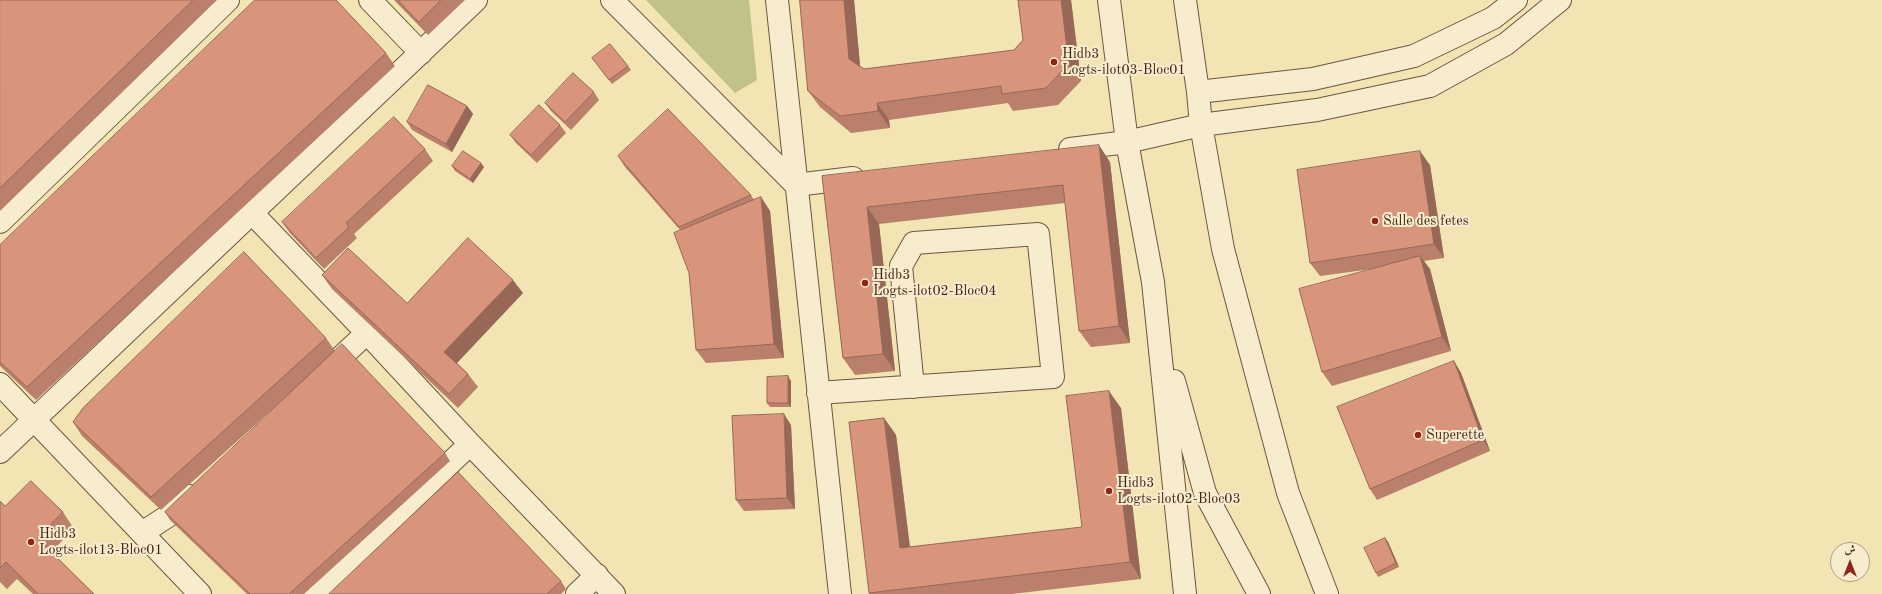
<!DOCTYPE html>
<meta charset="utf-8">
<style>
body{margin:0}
#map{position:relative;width:1882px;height:594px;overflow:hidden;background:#f2e4b3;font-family:"Old Standard TT",Amiri,serif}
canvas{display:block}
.north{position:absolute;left:1830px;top:542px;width:40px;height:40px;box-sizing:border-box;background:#f7edce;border:1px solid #af9d85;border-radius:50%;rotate:0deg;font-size:11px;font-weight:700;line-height:16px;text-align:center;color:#422517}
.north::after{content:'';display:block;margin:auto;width:14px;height:18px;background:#8f2418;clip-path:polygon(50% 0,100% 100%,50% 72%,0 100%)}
</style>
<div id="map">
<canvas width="1882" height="594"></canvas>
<div class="north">ش</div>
</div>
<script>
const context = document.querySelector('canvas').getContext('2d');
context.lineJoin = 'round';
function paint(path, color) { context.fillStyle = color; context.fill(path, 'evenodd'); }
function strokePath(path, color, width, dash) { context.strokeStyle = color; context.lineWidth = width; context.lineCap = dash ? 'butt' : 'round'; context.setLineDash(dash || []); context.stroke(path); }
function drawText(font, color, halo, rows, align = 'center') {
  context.font = font + ' "Old Standard TT",serif'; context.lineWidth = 4; context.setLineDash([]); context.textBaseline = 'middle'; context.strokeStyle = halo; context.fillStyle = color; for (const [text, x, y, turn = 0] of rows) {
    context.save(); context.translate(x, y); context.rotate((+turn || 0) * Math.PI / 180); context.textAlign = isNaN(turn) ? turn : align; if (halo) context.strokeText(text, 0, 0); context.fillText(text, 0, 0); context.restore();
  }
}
const green = new Path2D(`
 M646,0H749L757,80L735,93Z`);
const minor = new Path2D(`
 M370,0L421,53
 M612,0L796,185L853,178
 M777,0L840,594
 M1109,0L1127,142L1153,282L1185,594
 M1185,0L1198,92L1201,125L1223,249L1288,493L1327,594
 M1198,92L1313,79L1414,56L1493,18L1516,0
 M1070,149L1127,142L1201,125L1317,110L1430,86L1506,44L1560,0
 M252,213L367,333L470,444L614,594
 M0,222L228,0
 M327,370L367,333
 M1174,381L1205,493L1259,594
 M0,384L200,594
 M818,393L1053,377L1038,234L914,243L901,266L913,387
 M0,452L476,0
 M142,533L168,516L189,496
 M314,594L470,444
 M577,594L597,575`);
const wall = new Path2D(`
 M0,0H217L0,211Z
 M394,0H465L428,35Z
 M800,0H854L860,66L864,69L1014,50L1023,40L1018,0H1071L1081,81L1058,105L1013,111L1008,103L889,120L890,128L851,133L820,107L808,91Z
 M386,53L395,66L36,400L0,366V245Z
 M592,58L628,66L631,70L612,84Z
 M594,92L599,100L571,130L551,111L545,103Z
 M467,106L473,114L452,152L412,130L407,122Z
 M560,125L566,133L537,163L516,143L510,135Z
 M425,149L433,161L354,234L357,238L324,269L290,233L282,222Z
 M618,156L751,195L754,200L761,197L770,211L784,358L706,363L696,350L689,273L680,230L625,167Z
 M1110,162L1130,343L1091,347L1079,331L1065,203L879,224L895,371L855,375L843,358L822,176Z
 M1430,165L1444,258L1424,261L1430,269L1451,351L1332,386L1322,372L1372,269L1320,276L1310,263Z
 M452,166L484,167L473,183L455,171Z
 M322,275L407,303L523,293L457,363L468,374L478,387L458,408L332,289Z
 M326,338L335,351L445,453L450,461L304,594H247L170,520L165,512L307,378L161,510L82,436L73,422Z
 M1454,361L1461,373L1490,451L1377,500L1370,489Z
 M791,381V407H770L767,403Z
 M1121,408L1141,579L1012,594H870L869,593L884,418L896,435L910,547L1082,527Z
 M791,425L795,509L744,511L736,500Z
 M0,501L5,506L63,512L74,529L51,552L94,594H33L17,579L7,589L0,582Z
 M1385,538L1388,542L1399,567L1378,577L1376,573Z
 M561,581L566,589L561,594H329Z`);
const shadedWall = new Path2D(`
 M844,0H854L861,76L849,59Z
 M1061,0H1071L1081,81L1069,64Z
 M877,103L889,120L890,128L878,111Z
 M467,106L473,114L452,152L446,144Z
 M1099,145L1110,162L1130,343L1119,326Z
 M1420,151L1430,165L1444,258L1434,244Z
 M481,163L484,167L473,183L470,179Z
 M761,197L770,211L784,358L774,344Z
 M867,207L879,224L895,371L883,354Z
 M1420,256L1430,269L1451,351L1442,337Z
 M513,280L523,293L454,366L444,352Z
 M1454,361L1461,373L1490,451L1483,440Z
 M788,376L791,381V407L788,403Z
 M1109,391L1121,408L1141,579L1130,562Z
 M784,414L791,425L795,509L787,498Z
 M884,418L896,435L912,565L900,548Z
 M1385,538L1388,542L1399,567L1396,563Z`);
const building = new Path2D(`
 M0,0H193L0,188Z
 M255,0H336L386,53L27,387L0,362V245Z
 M398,0H441L419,22Z
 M800,0H844L849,59L864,69L1014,50L1023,40L1018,0H1061L1069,64L1046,88L1002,94L1001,86L877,103L878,111L840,116L808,91Z
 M610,44L628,66L609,80L592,58Z
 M573,73L594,92L565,122L545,103Z
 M428,85L467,106L446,144L407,122Z
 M539,105L560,125L531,155L510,135Z
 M668,109L751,195L679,227L618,156Z
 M394,117L425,149L346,223L349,227L316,258L282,222Z
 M1099,145L1119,326L1079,331L1063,185L867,207L883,354L843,358L822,176Z
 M463,151L481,163L470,179L452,166Z
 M1420,151L1434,244L1310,263L1297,170Z
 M761,197L774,344L696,350L689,273L674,233Z
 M468,238L513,280L444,352L468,374L449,394L322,275L348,248L407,303Z
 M244,252L326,338L151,497L73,422L83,408Z
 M1420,256L1442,337L1322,372L1299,289Z
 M342,344L445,453L289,594H250L165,512Z
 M1454,361L1483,440L1370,489L1337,407Z
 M788,376V403H767V377Z
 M1109,391L1130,562L869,593L849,422L884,418L900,548L1082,527L1066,396Z
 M784,414L787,498L736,500L732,416Z
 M458,472L561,581L547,594H329Z
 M31,481L63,512L37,538L94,594H38L6,562L0,568V501L5,506Z
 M1385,538L1396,563L1376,573L1364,548Z`);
const markers = [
 [1054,62,4,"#8f2418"],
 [1375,221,4,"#8f2418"],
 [865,283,4,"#8f2418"],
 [1418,435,4,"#8f2418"],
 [1109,491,4,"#8f2418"],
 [31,542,4,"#8f2418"]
];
const poiNames = [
 ["Hidb3",1062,54],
 ["Logts-ilot03-Bloc01",1062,70],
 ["Salle des fetes",1383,221],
 ["Hidb3",873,275],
 ["Logts-ilot02-Bloc04",873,291],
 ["Superette",1426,435],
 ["Hidb3",1117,483],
 ["Logts-ilot02-Bloc03",1117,499],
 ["Hidb3",39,534],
 ["Logts-ilot13-Bloc01",39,550]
];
paint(green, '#c0c289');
strokePath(minor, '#6e553e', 24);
strokePath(minor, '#f7edce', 22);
paint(wall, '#ba806b');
paint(shadedWall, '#976857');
paint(building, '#d8957c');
strokePath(building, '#976857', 1);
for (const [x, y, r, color] of markers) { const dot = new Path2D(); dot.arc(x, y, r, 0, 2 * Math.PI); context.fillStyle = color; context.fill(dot); strokePath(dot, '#f7edce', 1.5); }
drawText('14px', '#422517', '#f7edce', poiNames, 'left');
</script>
